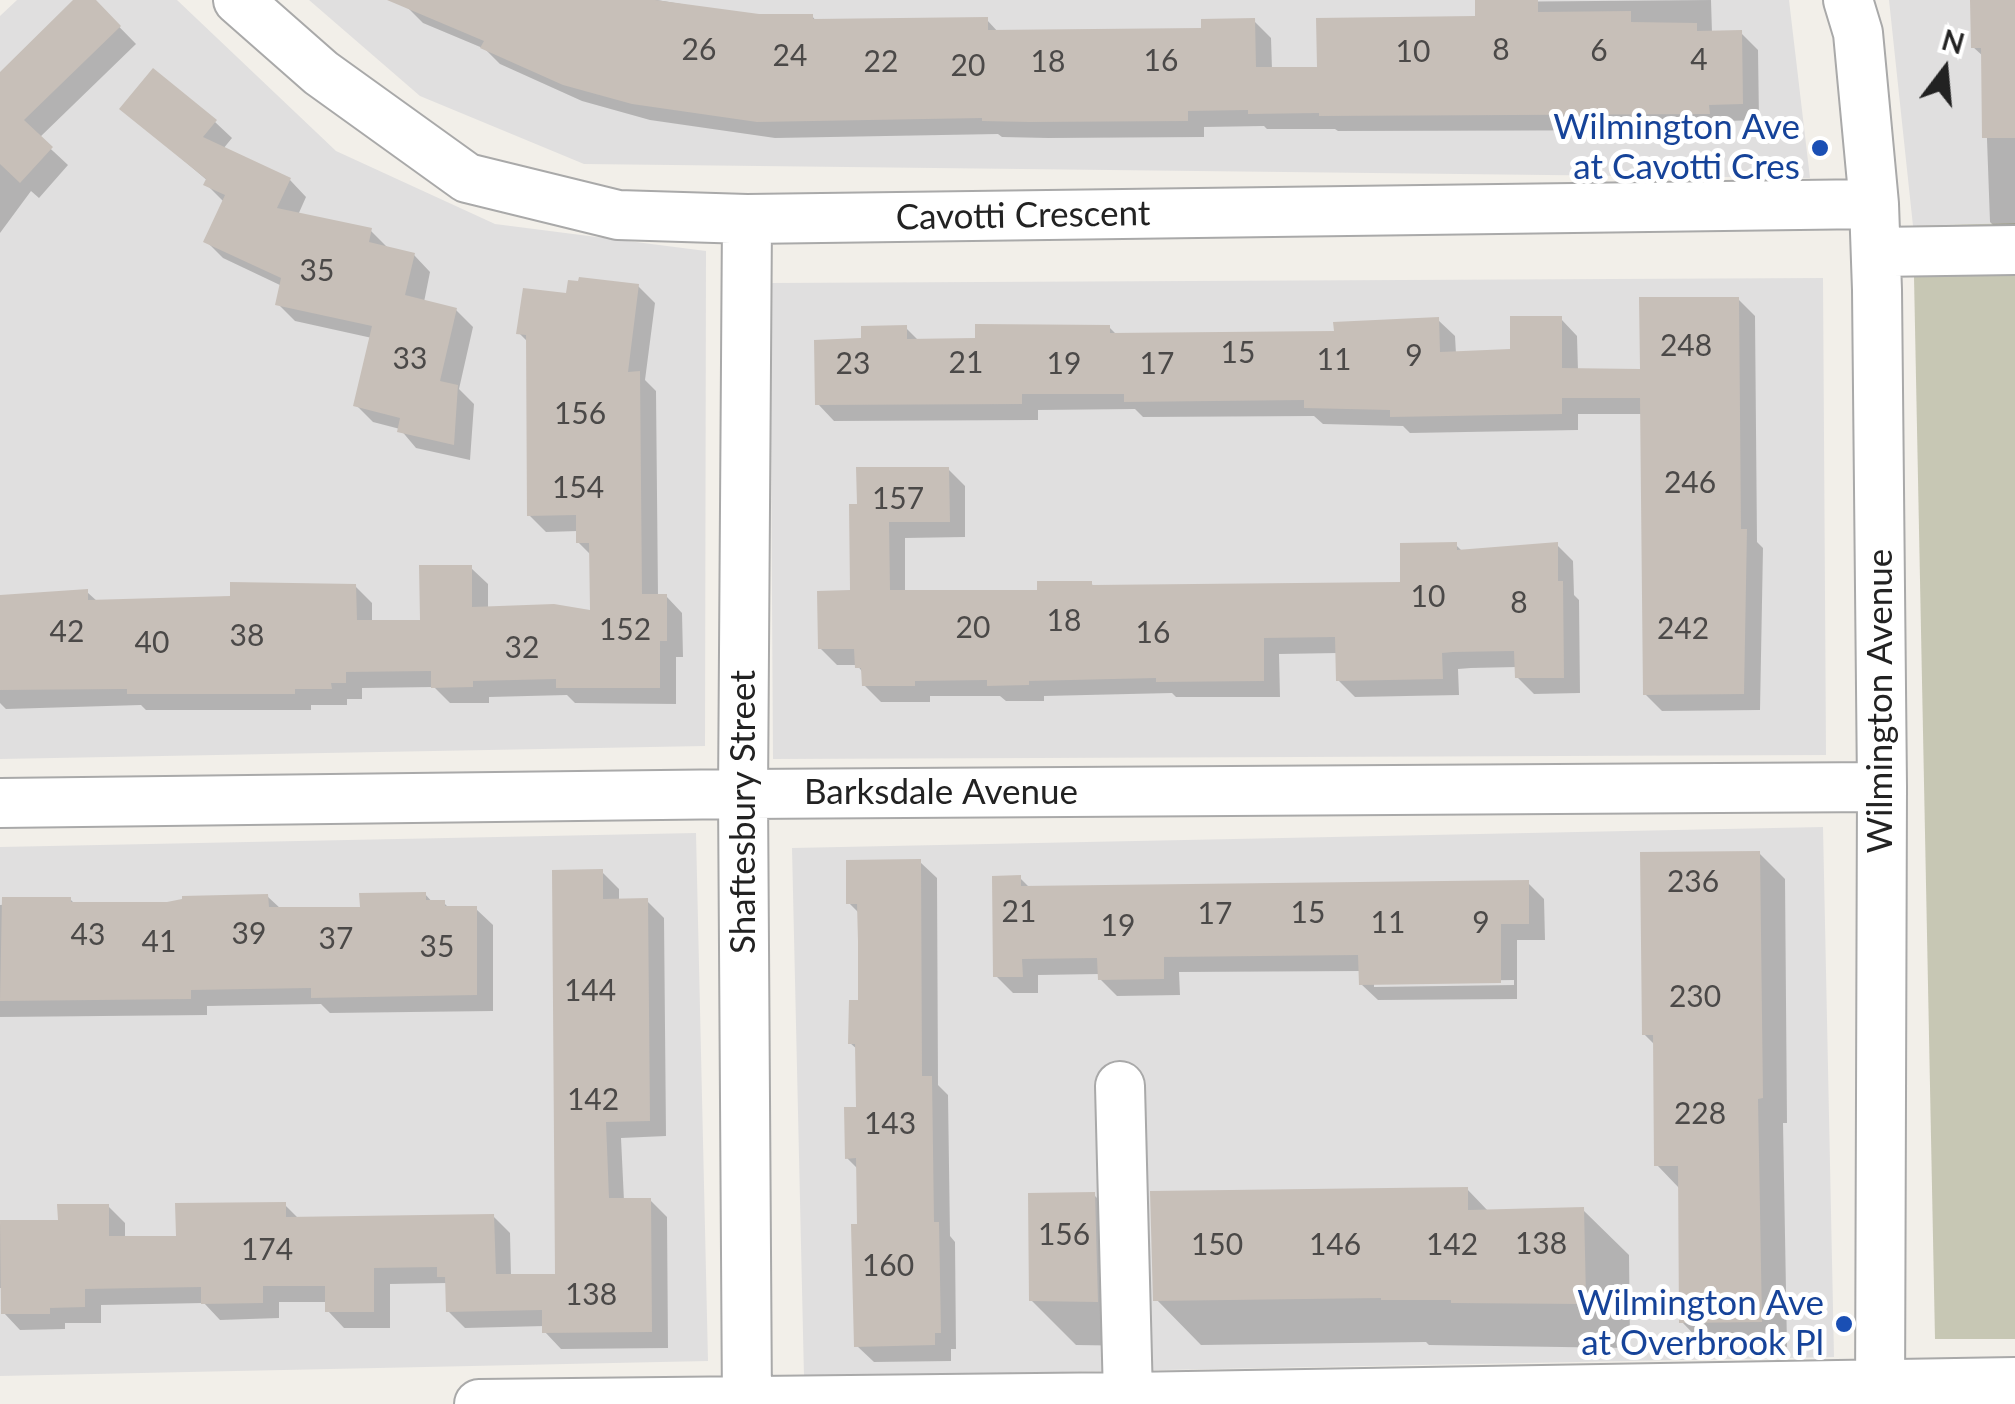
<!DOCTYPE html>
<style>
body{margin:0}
#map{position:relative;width:2015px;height:1404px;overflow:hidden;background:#f2efe9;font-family:Lato,sans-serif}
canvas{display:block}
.north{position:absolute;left:1895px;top:20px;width:100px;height:100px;-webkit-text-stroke:8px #fff;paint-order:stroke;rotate:16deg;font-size:28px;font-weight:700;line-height:40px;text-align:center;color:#222}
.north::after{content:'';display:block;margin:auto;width:35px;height:45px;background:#222;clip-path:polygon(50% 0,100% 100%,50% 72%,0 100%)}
</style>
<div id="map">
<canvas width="2015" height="1404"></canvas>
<div class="north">N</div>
</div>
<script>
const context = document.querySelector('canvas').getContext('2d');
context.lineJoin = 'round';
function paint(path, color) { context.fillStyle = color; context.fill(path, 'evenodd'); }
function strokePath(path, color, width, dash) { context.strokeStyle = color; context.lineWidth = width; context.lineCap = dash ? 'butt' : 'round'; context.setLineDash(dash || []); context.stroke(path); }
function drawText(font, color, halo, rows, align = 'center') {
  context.font = font + ' Lato,sans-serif'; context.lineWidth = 10; context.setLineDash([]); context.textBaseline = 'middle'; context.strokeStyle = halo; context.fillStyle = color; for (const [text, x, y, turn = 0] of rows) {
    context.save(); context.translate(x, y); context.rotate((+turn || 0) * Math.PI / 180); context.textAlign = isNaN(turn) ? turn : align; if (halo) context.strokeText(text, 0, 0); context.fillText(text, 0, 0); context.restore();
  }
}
const residential = new Path2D(`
 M17,0H177L336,151L495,224L706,251L705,746L0,759V16Z
 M309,0H1789L1810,178L584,164L420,96Z
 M1889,0H2015V223L1913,226Z
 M1823,278L1826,755L773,759L770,283Z
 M1823,827L1834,1357L804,1377L792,848Z
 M696,833L708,1361L0,1376V847Z`);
const construction = new Path2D(`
 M2015,223V1339H1935L1913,226Z`);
const shadow = new Path2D(`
 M77,0H93L136,44L39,138L68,165L39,198L31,191L0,233V81Z
 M409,0H657L759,17L812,16L817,22L987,20L999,33L1204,31L1254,21L1271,38L1272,70L1320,69L1478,18V2L1711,0L1712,33H1741L1758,50L1759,120L1725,121V130L1338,131L1335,129H1267L1264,126L1204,127V137L1048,138L1002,137L998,134L775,138L650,120L582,101L500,64L485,49L423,23L407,7Z
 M1972,0H2015V242L2009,241L1990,222L1984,57L1973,47Z
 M123,109L215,122L232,138L223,149L290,180L306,197L298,215L371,231L388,248L414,255L430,272L424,302L456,310L473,327L459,389L474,404L470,460L416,448L400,429L373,422L356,405L372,338L295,321L278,304L282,286L223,258L206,241L225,203L206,184L208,181Z
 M638,286L655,303L645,380L656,391L658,596H666L682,613L683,657H676V704L575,703L567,695L489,697V703H450L434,687L362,688V699H347V705H311V710H146L141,705L6,709L0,703V598L87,592L98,602L233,599L355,586L372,603V623H422L471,568L488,584V609L592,613V556L578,542V531L546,532L529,515L528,342L519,333L568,296Z
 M1738,299L1755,316L1757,542L1763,548L1760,710L1662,711L1645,694L1642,414H1578V430L1410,433L1403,426L1323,424L1314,416L1143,417L1135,409L1038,410V420L834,421L818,404L864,341L906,328L919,341L978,340L1109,327L1118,336L1336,334L1438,320L1455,336L1456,354L1513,351L1561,319L1577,336L1578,371L1642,372Z
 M948,469L965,486V537L905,538V592L1040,593L1091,583L1095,588L1403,585L1456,545L1463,552L1557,545L1573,561L1574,595L1579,600L1580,693L1534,694L1517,677V667L1471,668L1458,669L1459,695L1355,697L1338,680V653L1279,654L1280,697H1176L1172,693L1044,696V701H1006L1000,696H930V702H881L864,685V674L857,665H837L820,648L853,593L852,507Z
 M1759,853L1785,879L1787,1123H1783L1787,1347L1707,1348L1682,1322L1680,1189L1657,1165L1655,1045L1644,1034Z
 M920,862L937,878L938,1085L948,1095L950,1236L955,1242L956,1349H951V1361L874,1362L857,1346L858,1169L847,1158L858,1110V1050L850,1043L860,1003V914L849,903Z
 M602,872L619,889V901H647L664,918L666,1136L621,1138L624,1201L650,1200L667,1217L668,1348L561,1349L545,1332V1326L465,1328L448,1311V1283L390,1284V1328H344L328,1311V1302H279V1318L220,1320L204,1303L101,1305V1323H65V1329L20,1330L4,1313L3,1288H0V1224L60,1223L108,1206L125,1223V1239H178L285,1205L299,1219L493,1216L510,1233L511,1277L558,1276Z
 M1020,878L1030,888L1528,883L1544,899L1545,940H1517V999L1378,1000L1361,984V971L1179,972L1180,995L1117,996L1100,979V974L1038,975V993H1013L996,976ZM1514,980V985L1374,987V982Z
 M425,894L433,903H444L449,908L476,909L493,925V1011L330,1013L321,1004L207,1006V1015L0,1017V905L70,899L75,904H167L267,896L281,909H362Z
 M1467,1189L1489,1212L1583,1210L1629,1255L1630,1342H1626L1627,1348L1429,1345L1426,1342L1201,1345L1156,1299Z
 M1094,1195L1139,1240L1142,1346L1076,1345L1031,1300Z`);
const building = new Path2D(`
 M73,0H96L121,26L24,120L53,147L20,183L0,164V72Z
 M387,0H655L759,14H813V19L988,17V30L1201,28V19L1255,18L1256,67H1317L1316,18L1475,16V0H1538V12L1631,11V22L1697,23V31L1742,30L1743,104L1709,105L1710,114L1319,116V113L1248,114V110L1188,111V121L1029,122L982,121V118L757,122L632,104L563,85L480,48L484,41Z
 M1970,0H2015V138H1982L1981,48H1971Z
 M153,68L217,120L203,137L291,178L277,208L372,228L369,242L415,253L405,295L457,308L440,381L458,385L454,445L397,432L400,418L353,406L372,326L275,305L281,278L203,242L225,195L203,185L206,179L119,109Z
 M579,277L639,284L628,372L640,371L642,594H667V641H660V688H556V679L473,681V687L431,688V671L346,672V683H331L332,689H295V694H127V689L0,690V595L88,589V600L230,596V582L356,584L357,620H420L419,565H472V607L554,604L590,610L589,543H576V515L527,516L526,335L516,334L523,288L566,293L568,280L578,281Z
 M1639,297H1739L1741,529H1747L1744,694L1643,695L1640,398H1562V414L1390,417V410L1304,408V400L1124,402V394H1022V404L815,405L814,340L861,338V326L907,325V339L975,338V324L1110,325V333L1334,331L1333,322L1439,317L1440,352L1510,349V316H1562V368L1640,369Z
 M856,467H949L950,522H889L890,590H1037V581H1092V585L1400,582V543L1457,542V550L1558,542V581H1563L1564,678H1515L1514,651L1453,652L1442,653L1443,679L1336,681L1335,637L1264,638V681L1156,682V678L1029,681V685L987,686V680L915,681V686H862L861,668H855L854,649H818L817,591L850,590L849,504H857Z
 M1760,851L1763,1098L1758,1099L1762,1322L1679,1323L1678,1166H1654L1653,1035H1642L1640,852Z
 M921,859L922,1076H932L934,1222H939L941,1333H935V1345L854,1347L851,1224H857L856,1158L845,1159L844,1107H856L855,1044H848L849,1000H858V941L857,904H846V860Z
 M603,869V899L648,898L650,1121L606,1122L609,1198H651L652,1332L542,1333V1310L446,1312L445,1277H437V1267L374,1268V1312H325V1286H263V1303L201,1304V1287L85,1289V1307L50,1308V1314H1L0,1220H58L57,1204H109V1236H176L175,1203L286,1202V1217L494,1214L496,1274H555L552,870Z
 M1021,875V886L1529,880V924H1501V983L1359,985L1358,955L1164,957V979L1098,980L1097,958L1022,959L1023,977H993L992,876Z
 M426,892V900H445V906H477V995L311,998V988L191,990V999L0,1001L2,897H71V902H167L182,899V896L268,894L269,907H360L359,893Z
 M1468,1187V1210L1584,1207L1586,1298H1582L1583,1304L1451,1303V1300H1381V1298L1153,1301L1150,1191Z
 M1095,1192L1098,1302L1029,1301L1028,1193Z`);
const minor = new Path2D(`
 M238,0L321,73L467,178L618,215L747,219L1874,204
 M1848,0L1858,33L1874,204L1877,290L1882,787L1880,1404
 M1876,252L2015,250
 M0,803L743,794L1882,787
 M1120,1086L1128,1397
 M479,1404L1128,1397L2015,1382
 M747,1404L743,794L747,219`);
const markers = [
 [1820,148,10,"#1a4fb4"],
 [1844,1324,10,"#1a4fb4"]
];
const numberNames = [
 ["26",699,50],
 ["8",1501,50],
 ["6",1599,51],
 ["10",1413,52],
 ["24",790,56],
 ["4",1699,60],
 ["16",1161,61],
 ["22",881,62],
 ["18",1048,62],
 ["20",968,66],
 ["35",317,271],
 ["248",1686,346],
 ["15",1238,353],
 ["9",1414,356],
 ["33",410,359],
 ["11",1334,360],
 ["21",966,363],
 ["23",853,364],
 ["19",1064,364],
 ["17",1157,364],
 ["156",580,414],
 ["246",1690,483],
 ["154",578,488],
 ["157",898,499],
 ["10",1428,597],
 ["8",1519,603],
 ["18",1064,621],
 ["20",973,628],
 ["242",1683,629],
 ["152",625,630],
 ["42",67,632],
 ["16",1153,633],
 ["38",247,636],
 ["40",152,643],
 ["32",522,648],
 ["236",1693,882],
 ["21",1019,912],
 ["15",1308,913],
 ["17",1215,914],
 ["11",1388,923],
 ["9",1481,923],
 ["19",1118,926],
 ["39",249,934],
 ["43",88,935],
 ["37",336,939],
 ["41",159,942],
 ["35",437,947],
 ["144",590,991],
 ["230",1695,997],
 ["142",593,1100],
 ["228",1700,1114],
 ["143",890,1124],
 ["156",1064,1235],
 ["138",1541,1244],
 ["150",1217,1245],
 ["146",1335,1245],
 ["142",1452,1245],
 ["174",267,1250],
 ["160",888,1266],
 ["138",591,1295]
];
const transitNames = [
 ["Wilmington Ave",1800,128],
 ["at Cavotti Cres",1800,168],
 ["Wilmington Ave",1824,1304],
 ["at Overbrook Pl",1824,1344]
];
const streetNames = [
 ["Cavotti Crescent",1023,216,-1],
 ["Wilmington Avenue",1881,701,-90],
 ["Barksdale Avenue",941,793],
 ["Shaftesbury Street",744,812,-90]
];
paint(residential, '#e0dfdf');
paint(construction, '#c7c7b4');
paint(shadow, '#0003');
paint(building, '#c7bfb8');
strokePath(minor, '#a9a9a9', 52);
strokePath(minor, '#fff', 48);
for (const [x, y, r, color] of markers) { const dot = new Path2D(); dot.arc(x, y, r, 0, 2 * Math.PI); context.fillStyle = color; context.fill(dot); strokePath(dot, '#fff', 4); }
drawText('30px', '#4b4948', null, numberNames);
drawText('35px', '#164399', '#fff', transitNames, 'right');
drawText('35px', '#222', '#fff', streetNames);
</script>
